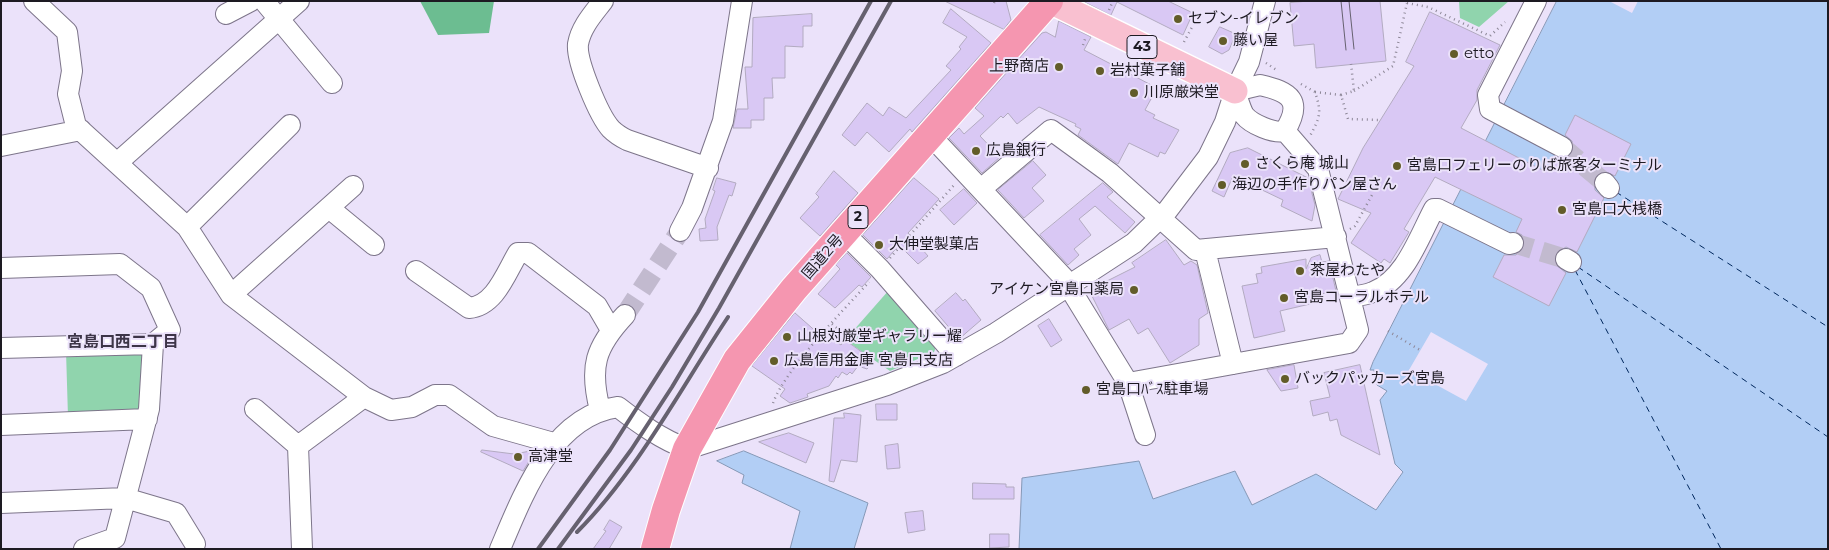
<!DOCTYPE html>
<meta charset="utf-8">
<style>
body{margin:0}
#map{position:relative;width:1829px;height:550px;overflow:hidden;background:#ebe2fa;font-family:Montserrat,sans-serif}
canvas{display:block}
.frame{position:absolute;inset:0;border:2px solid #1d1a22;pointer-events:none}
</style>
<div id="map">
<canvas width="1829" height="550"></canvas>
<div class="frame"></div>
</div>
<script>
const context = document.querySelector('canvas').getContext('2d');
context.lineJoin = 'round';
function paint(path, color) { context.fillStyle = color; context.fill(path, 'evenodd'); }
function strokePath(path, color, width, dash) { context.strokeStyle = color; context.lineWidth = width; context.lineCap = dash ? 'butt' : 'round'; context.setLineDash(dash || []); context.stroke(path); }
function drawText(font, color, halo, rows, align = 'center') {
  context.font = font + ' Montserrat,"Noto Sans JP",sans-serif'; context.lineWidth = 4; context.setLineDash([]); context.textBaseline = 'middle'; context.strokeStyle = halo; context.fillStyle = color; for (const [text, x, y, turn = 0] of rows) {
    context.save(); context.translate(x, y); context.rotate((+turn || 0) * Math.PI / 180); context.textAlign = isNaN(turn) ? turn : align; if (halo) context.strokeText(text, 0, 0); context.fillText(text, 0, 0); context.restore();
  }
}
const green = new Path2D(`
 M1459,1H1509L1479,27L1460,18Z
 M889,290L936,347L934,352L890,371L845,340Z
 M147,348L144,414L68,417L66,351Z`);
const forest = new Path2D(`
 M420,1H494L489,33L438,35Z`);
const water = new Path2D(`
 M1557,1H1828V549H1019L1022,478L1139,461L1153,499L1235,471L1252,505L1316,474L1376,510L1403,472L1395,464L1380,400L1387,391L1377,385L1374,370H1370L1373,362Z
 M744,451L868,503L854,549H790L800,511L742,483L744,475L717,461Z`);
const pier = new Path2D(`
 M1609,1H1638L1632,13Z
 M1431,332L1488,364L1466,401L1409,370Z`);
const ferry = new Path2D(`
 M1616,192L1828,327
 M1578,267L1828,437
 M1575,270L1721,549`);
const building = new Path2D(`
 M945,1H1006L1011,20L1004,29Z
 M1083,1H1168L1193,13L1183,35L1117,2L1111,15Z
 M1309,1H1380L1386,61L1316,68L1314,44L1294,46L1290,3Z
 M951,9L991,43L912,132L910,129L889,152L867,132L855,146L842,135L867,103L883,116L889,107L906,118L951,70L946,66L961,49L959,47L967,37L943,23Z
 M1430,12L1500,45L1477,90V100L1461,128L1546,172L1554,156L1563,159L1573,152L1572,141L1565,135L1575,115L1631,144L1615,176L1604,171L1594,178L1595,190L1604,198L1577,252L1566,247L1556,253L1555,264L1566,273L1549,306L1493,277L1504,255H1516L1524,247L1522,235L1516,232L1522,219L1435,177L1404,229L1409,232L1390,263L1384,259L1381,263L1351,243L1371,213L1338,199L1363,148L1414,66L1406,62Z
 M812,14V26H803V47L785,46V78H772L773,98H764V120H751V128H733L737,109H748L745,67H752L753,18Z
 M1059,21L1091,37L1084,50L1157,88L1145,110L1155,115L1153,118L1179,130L1165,154L1160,152L1158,157L1129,143L1118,164L1078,135L1081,129L1075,126L1076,124L1039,107L1017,124L1008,113L1003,118L1001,116L980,136L1000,157L982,173L949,138L959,128L964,134L984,116L975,108L1042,33L1046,32L1055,37Z
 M1220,27L1236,34L1229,50L1222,54L1209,47Z
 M1248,148L1308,178L1315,205L1312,221L1281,206L1283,200L1233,176L1224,197L1212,191L1230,153Z
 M1033,161L1046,175L1032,188L1044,201L1024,218L998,190Z
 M834,171L858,193L820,236L800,218L819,197L816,194Z
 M717,178L736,183L732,196L729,195L717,227L718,240L700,241L699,229L706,228L705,219L715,191L713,190Z
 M914,178L939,199L908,233L928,256L918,264L899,245L887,259L863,235Z
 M1103,183L1113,192L1107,197L1135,222L1125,233L1095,206L1079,219L1091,235L1074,249L1079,255L1068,265L1040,235Z
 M964,189L977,203L954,225L940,210Z
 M1166,240L1184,265L1191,261L1197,265L1208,313L1199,319V345L1170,363L1148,328L1138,334L1129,319L1109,330L1089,290L1135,267L1132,263Z
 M847,253L871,277L862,287L859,285L835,308L818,294L840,269L836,265Z
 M1320,255L1322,262L1329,261L1336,291L1321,294L1323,301L1280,311L1285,331L1254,338L1242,286L1258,283L1256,274L1262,273L1261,267L1306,259V269L1311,258Z
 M956,293L963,301L965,299L981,320L959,339L935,311Z
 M795,313L828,342L831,338L841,345L845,340L873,360L867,369L858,366L852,374L850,372L847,375L842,372L838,378L836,376L829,386L807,394L808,397L790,403L780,396L785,389L752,366Z
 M1049,319L1062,340L1051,347L1038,326Z
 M1294,365L1298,388L1281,391L1267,370Z
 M1360,365L1380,455L1341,435L1337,419L1330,421L1328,412L1313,416L1310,401L1330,397L1324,373Z
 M876,404H897V420H877Z
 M844,413L861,415L857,462L841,460L834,482L829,481L834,418H844Z
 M789,433L814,443L806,463L759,442Z
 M898,444L900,468L887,469L885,446Z
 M482,450L514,454L536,450L523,471L481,452Z
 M973,483L1006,484V487H1014V499H973Z
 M923,511L925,530L908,533L905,513Z
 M610,520L622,527L609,549H593L606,531L604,530Z
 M990,534H1009V547L990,548Z`);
const minorTunnel = new Path2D(`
 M1562,147L1605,183
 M1513,243L1566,259
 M625,315L680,231`);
const path = new Path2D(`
 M994,3L995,1
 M1407,3L1428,7L1490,36L1505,22
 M1109,10L1112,3
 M1184,42L1198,16
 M1083,45L1085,39
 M1266,63L1278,71
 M1301,84L1315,92C1322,113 1320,117 1310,136
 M1354,91L1393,66L1407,3
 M1315,92L1341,95L1348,119L1380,120
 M1341,95L1354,91L1351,64
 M1350,229L1355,226L1372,195
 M890,258L954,185
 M832,324L846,336
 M1388,331L1420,350
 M773,403C786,368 842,312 869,282`);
const minor = new Path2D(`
 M34,1L67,32L72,71L68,94L76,126L187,227L231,295L364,397L391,410L412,407L435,395H449L493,426L557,444
 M264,1L332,83
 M603,1C593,14 581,27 578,44C576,61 599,116 611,129C616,134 621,137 627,140L708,168
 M1536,1L1488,95L1490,109L1562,147
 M226,14L251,1
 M1260,85C1291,92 1303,101 1285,131C1274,134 1251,124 1244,115C1240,108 1238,99 1235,91Z
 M930,135L1063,277L1128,383L1349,343L1358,330L1318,169L1285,131
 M1,146L81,130
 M117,163L299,1
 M1605,183L1609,188
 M981,189L1051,130L1110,173L1196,250L1336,237
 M329,208L374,245
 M187,227L290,125
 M680,231L692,208L723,121L742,1
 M844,233L880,269L956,356
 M1205,250L1233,364
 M1566,259L1571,262
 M1,268L120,264L151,288L170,330L153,344L149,409L115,538L84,549
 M416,271L469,308C495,306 506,273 518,253H528L597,306L611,330
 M231,295L353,186
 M1350,297C1358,296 1366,295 1373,292C1405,280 1419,237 1434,209H1438L1509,244L1513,243
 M1,348L153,344
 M1128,383L1145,435
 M255,409L298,446
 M600,410C589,367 595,347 625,315
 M1,425L147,419
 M1,503L125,498L176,513L195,544
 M302,549L298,446L364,397
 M500,549C523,495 552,416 618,407C640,424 661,439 687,449L887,385L943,363L996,333L1134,243L1167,211L1208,157L1225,122L1235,91L1249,62L1265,1`);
const major = new Path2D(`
 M1050,1L1235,91`);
const highway = new Path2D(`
 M655,549L666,510L687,449L737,360L794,289L1049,1`);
const tram = new Path2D(`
 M1341,1L1346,50
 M1349,1L1354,49`);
const rail = new Path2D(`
 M577,532C637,472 681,388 728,317
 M538,549L610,450L698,312L871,1
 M558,549L631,450L672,387L719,308L891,1`);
const markers = [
 [1178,19,5,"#625c29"],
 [1223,41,5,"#625c29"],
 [1454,54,5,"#625c29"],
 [1059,67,5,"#625c29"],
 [1100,71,5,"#625c29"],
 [1134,93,5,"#625c29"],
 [976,151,5,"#625c29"],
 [1245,164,5,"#625c29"],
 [1397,166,5,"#625c29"],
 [1222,185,5,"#625c29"],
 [1562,210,5,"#625c29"],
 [879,245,5,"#625c29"],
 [1300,271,5,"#625c29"],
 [1134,290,5,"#625c29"],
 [1284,298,5,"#625c29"],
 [787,337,5,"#625c29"],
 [774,361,5,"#625c29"],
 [1285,379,5,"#625c29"],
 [1086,390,5,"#625c29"],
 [518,457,5,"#625c29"]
];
const shields = [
 [1142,47,30],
 [858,217,20]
];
const shieldNames = [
 ["43",1142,47],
 ["2",858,217]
];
const poiNames = [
 ["セブン-イレブン",1188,19],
 ["藤い屋",1233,41],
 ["etto",1464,54],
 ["上野商店",1049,67,"right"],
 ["岩村菓子舗",1110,71],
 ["川原厳栄堂",1144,93],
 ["広島銀行",986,151],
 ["さくら庵 城山",1255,164],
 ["宮島口フェリーのりば旅客ターミナル",1407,166],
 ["海辺の手作りパン屋さん",1232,185],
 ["宮島口大桟橋",1572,210],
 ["大伸堂製菓店",889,245],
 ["茶屋わたや",1310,271],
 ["アイケン宮島口薬局",1124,290,"right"],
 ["宮島コーラルホテル",1294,298],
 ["山根対厳堂ギャラリー耀",797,337],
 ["広島信用金庫 宮島口支店",784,361],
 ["バックパッカーズ宮島",1295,379],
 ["宮島口ﾊﾞｽ駐車場",1096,390],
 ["高津堂",528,457]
];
const streetNames = [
 ["国道2号",823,257,-49]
];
const neighbourhoodNames = [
 ["宮島口西二丁目",123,342]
];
paint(green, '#90d4ad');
paint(forest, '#6cbd91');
paint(water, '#b2cef5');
strokePath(water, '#8598b6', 1);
paint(pier, '#ebe2fa');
strokePath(ferry, '#00275d', 1, [6, 5]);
paint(building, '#d9c8f4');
strokePath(building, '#b2aac0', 1);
strokePath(minorTunnel, '#c2bacf', 20, [20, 10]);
strokePath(minor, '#7d758a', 22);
strokePath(major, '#fff', 28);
strokePath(highway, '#fff', 30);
strokePath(path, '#8d8797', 2.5, [1, 4]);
strokePath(minor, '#fff', 20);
strokePath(major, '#f9c0d0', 25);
strokePath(highway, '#f596b0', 28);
strokePath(tram, '#66616f', 1);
strokePath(rail, '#66616f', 4);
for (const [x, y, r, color] of markers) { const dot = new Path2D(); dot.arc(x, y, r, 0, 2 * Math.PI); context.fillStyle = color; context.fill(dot); strokePath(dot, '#ebe2fa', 2); }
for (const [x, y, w] of shields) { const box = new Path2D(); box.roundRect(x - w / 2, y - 11.5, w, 23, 4); context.fillStyle = '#ebe2fa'; context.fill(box); strokePath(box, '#1d1a22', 1); }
drawText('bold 14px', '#1d1a22', null, shieldNames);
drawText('15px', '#1d1a22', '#ebe2fa', poiNames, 'left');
drawText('15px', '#1d1a22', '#ebe2fa', streetNames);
drawText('bold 16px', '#3d3548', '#ebe2fa', neighbourhoodNames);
</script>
